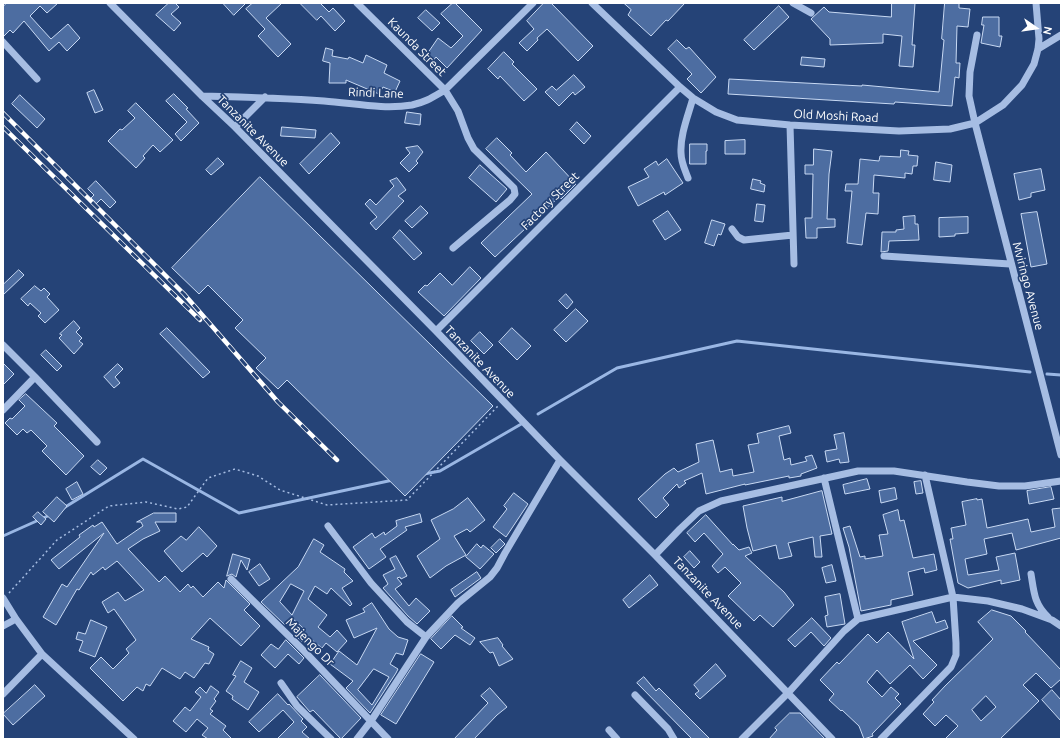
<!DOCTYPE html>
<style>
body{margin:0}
#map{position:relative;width:1064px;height:742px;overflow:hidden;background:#254377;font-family:Ubuntu,sans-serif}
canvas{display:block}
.frame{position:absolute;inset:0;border:4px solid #fff;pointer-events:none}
.north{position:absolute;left:1016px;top:8px;width:40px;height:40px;-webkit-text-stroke:3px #254377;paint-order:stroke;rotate:103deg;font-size:11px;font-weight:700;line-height:16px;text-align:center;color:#fff}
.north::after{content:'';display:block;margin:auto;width:14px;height:18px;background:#fff;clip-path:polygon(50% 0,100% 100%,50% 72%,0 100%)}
</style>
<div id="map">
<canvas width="1064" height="742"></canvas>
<div class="frame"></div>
<div class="north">N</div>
</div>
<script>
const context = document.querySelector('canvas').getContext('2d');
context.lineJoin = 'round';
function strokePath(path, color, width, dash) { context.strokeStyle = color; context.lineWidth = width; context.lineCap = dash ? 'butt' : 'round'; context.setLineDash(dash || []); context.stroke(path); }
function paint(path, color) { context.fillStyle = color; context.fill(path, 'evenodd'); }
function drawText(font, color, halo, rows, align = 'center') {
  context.font = font + ' Ubuntu,sans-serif'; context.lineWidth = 3.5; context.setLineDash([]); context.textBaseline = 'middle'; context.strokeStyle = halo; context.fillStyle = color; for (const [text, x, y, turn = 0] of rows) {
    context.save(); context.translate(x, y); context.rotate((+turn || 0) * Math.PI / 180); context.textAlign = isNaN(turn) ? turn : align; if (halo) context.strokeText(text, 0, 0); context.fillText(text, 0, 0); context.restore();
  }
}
const stream = new Path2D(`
 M1047,374L1061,375
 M538,414L617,368L737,341L1030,372
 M424,474L440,471L523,423
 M62,509L143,459L239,513L393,480
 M3,536L50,515`);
const building = new Path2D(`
 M7,3H58L47,13L40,6L30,16L51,39L68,24L80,38L67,51L59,42L49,51L24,21L13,33L10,30L3,37V7Z
 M169,3H175L179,7L171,14L181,23L174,31L156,15Z
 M223,3H246L234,15Z
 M253,3H282L266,18L291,44L278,57L258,36L265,29L246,9Z
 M300,3H320L329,12L333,8L345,21L335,31L321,16L317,20Z
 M453,3H455L482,30L447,68L436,57L432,62L425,57L438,38L451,48L463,36L441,14Z
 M544,3H551L593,46L578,61L547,29L537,38L538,40L527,51L519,43L534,29L527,21Z
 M624,3H685L668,21L666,20L651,36L628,15L631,10Z
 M892,3H915L912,45H915L913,67L899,66L902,36L883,34V43L830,45V39L811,19L824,7L829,12L891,17Z
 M945,3H959V8L970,9L968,27L957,26L956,63H960L959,78L955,77L952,106L895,102L894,104L728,94L729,79L862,86V85L939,92L944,40L942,39Z
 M779,6L789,17L754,50L744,40Z
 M426,10L440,23L432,31L418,18Z
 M983,17H999V36H1002L1000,47L981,43L984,25H982Z
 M677,40L686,49L689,47L716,77L701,93L687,79L692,74L668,49Z
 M326,48L333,50L332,56L348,59L349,57L363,63L366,55L387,65L384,73L400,81L395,92L383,87L379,94L346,80V83H329L330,63L323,61Z
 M504,52L514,62L512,64L537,89L524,101L500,76L498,79L488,69Z
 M802,57L825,59L824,67L801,65Z
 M574,75L585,87L575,95L573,92L559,106L545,92L552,86L556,90Z
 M94,90L103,110L95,113L87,93Z
 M174,94L188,108L186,109L199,123L181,141L175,134L187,122L166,101Z
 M20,95L45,119L37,128L12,104Z
 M136,103L173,140L160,152L153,145L143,156L145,158L136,168L108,141L120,129L122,130L135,118L128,111Z
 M407,112L421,114L420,125L405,123Z
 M577,122L591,136L584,144L570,130Z
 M282,127L316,130L315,138L281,136Z
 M331,133L340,143L309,174L300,164Z
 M497,138L512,153L510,155L526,172L546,152L576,184L561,199L559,197L495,257L481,243L532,194L486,149Z
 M745,140V154H725V141Z
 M690,144H707V151H706V164H690Z
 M418,146L423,152L416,161L418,163L409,172L400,163L410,153L406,148Z
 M814,149L832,151L829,174L827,219H835V227L817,228V238H806L805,218H812L813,174H805V165H813Z
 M901,150L909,151L908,155L918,156L917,166H913L912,174L905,173V178L874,175L873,193H879L878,214L866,213L862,245L847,243L852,191H845L846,184H858L860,159L879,161L880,156L900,157Z
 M218,158L224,164L211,175L206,170Z
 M667,159L683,183L665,195L664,192L638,206L628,187L649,177L644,169L656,161L658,165Z
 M936,162L952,165L950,182L934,180Z
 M480,165L507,189L496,202L469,178Z
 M1041,169L1045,190L1031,193V197L1019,200L1014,174Z
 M260,177L493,406L405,496L287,380L278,389L256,368L266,358L235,328L243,320L208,285L199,294L172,268Z
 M397,178L406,190L398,196L404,201L376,230L370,223L377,217L365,204L370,199L376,205L394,186L390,181Z
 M753,179L761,181L760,183L765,185L764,192L751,189Z
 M96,181L116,202L110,208L101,199L96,204L91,198L94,195L88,189Z
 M757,204L765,205L763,222L755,221Z
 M421,206L428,213L412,228L405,221Z
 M668,211L681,230L665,240L653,221Z
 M1037,212L1047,264L1031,267L1021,214Z
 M915,216V224H918L919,240L889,241L888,251L881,252L882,232H896V230L904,229L903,217Z
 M968,217V233L955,234V236L939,237V218Z
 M712,220L725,224L721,235L718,234L714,246L705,243Z
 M400,230L422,253L414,260L393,238Z
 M470,267L481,278L444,316L418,292L425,285L427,286L440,273L452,285Z
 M19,270L24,275L3,295V285Z
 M35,286L41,291L44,288L50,294L47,297L59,310L45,323L38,316L41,313L30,303L28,306L21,299Z
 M566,294L573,302L567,309L559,301Z
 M576,309L588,321L566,342L554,330Z
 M74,321L80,328L76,332L82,338L79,341L83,344L74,354L59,338L62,335L60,334Z
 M167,328L210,372L203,378L160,334Z
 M512,328L531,346L517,360L499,342Z
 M480,332L493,345L484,354L471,341Z
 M46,350L62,366L57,371L41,355Z
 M3,363L14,374L3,385Z
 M118,364L123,369L115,377L120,383L114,388L104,377Z
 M26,394L57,423L54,426L84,456L66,475L42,451L47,446L31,430L27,433L23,429L17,435L5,423L10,418L12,419L25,406L19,400Z
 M789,426L791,433L779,436L784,460L790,458L791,465L807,461L805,457L812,455L817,468L801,474V476L789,478V476L745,485V484L706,494L702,473L684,481L686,483L679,488L677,484L663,498L669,505L656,518L638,499L665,474L674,468L678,472L699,462L696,444L713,440L720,472L732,469L733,476L754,472L748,445L759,443L757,434Z
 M844,433L849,462L840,463L839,459L827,462L825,451L837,449L834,435Z
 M98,460L107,468L100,475L91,467Z
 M867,479L870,489L845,494L843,485Z
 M921,481L923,493L916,494L914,482Z
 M77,482L83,494L72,500L66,489Z
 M1051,487L1054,499L1029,504L1027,491Z
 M895,488L897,499L881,503L879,491Z
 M822,491L832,534L820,536L822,557H815L813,537L788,543L792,556L779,559L776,545L753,551L747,528L743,506L782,497V501Z
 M514,493L528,504L506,537L493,527L507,509L504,506Z
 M57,497L67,506L54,522L43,512Z
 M468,498L485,520L470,532L467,529L454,536L466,555L446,566L430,578L417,556L440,539L431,520L453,509Z
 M977,499V500L982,499L987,528L1028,519L1031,532L1055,527L1052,509L1061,508V538L1016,550L1012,533L984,539L987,554L965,559L968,575L999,570L996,557L1015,553L1020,580L1001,584V580L968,588L958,583L950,539H953L951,528L966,525L962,502Z
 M898,510L900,521L904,520L913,558L934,554L937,570L925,573L924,568L908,572L913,595L891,600V605L861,611L849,547L843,528L850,526L860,557L865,556V559L883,556L879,535L888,534L883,515Z
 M38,512L46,519L41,525L33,517Z
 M154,513H176V522H155L160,531L143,539L128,549L159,582L165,576L180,592L188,584L191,588L193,586L203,597L218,582L224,588L226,580L250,604L244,610L260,626L241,646L210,618L191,639L209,647L208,650L214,654L209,664L205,663L194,678L185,672L180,679L162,668L150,686L146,684L143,691L137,687L123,701L90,668L101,657L113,669L129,653L126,649L136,640L114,609L108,613L102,602L118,592L125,601L144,590L117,561L105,570L103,567L93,575L91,572L79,590L77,589L56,625L43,617L62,584L67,587L104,533L59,569L51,560L80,537L79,535L93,525L94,527L102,522L117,544L143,526L141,522H137Z
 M420,514L422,522L405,527L407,530L380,549L386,557L369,569L353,547L372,533L375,538L384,532L385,535L397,526L396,521Z
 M706,515L733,545V544L739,550L749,547L752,553L745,556L784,592L794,605L773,627L760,615L754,621L728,596L741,583L725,567L718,573L712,566L723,554L704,533L695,542L687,533Z
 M199,527L217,546L207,557L203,553L182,572L164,551L181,536L186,540Z
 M314,539L324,545L320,552L345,569L344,572L353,581L342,588L352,604L350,606L331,588L327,594L315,586L308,599L327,615L318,627L330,637L337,630L347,641L337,652L326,643L322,648L307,636L302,642L296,636L303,628L292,618L285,625L261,602L298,567ZM291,584L304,591L292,615L280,602Z
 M500,539L505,544L496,553L491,548Z
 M477,544L481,548L483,545L494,554L480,569L466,557Z
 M690,551L700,562L694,568L684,557Z
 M233,554L250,559L247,570L241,560L236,577L232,574L227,576Z
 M396,556L407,576L401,579L400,577L397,578L402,584L395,589L409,606L416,598L430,611L417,624L408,616L383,588L388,584L383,575L395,569L390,559Z
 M260,564L270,579L259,586L249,572Z
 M832,565L836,581L826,583L822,568Z
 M477,572L481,578L455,597L451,590Z
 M650,575L658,585L629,608L623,600Z
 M840,594L845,624L827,627L825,616L828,615L825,597Z
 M372,603L389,629L398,637L408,640L403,655L396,653L390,664L398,669L396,673L370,713L346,688L353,681L330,664L339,651L357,665L377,628L354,638L346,620L365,612L363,609ZM374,669L389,677L372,705L358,690Z
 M992,610L1011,616L1026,631L1025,632L1061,670V679L1051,688L1036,673L1023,685L1039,701L1000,739H945L958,726L946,715L935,726L923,714L934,702L932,700L945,686L993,639L978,622ZM986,696L996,707L981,721L972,710Z
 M932,612L936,623L945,620L948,628L913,641L937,665L923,679L910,665L890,684L877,670L867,682L882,697L891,687L899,694L895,698L901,704L872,734L873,736L864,739L859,726L842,710L841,711L829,700L834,694L820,680L837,662L839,664L868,634L877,643L888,632L914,659L902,622Z
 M452,616L463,627L461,628L475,638L470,645L455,635L441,649L431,639Z
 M812,618L831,638L824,646L811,632L795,647L788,640Z
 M91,620L107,627L95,657L79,651L83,641L76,639L78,632L85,634Z
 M498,638L503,645L502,646L513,659L499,666L493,652L490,653L480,642Z
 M286,640L304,658L299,664L288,654L275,668L261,655L271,644L278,649Z
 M421,654L434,662L396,724L381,715Z
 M241,661L252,668L244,682L259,692L248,710L232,699L233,696L226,691L236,676L233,675Z
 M716,664L726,676L700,699L695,694L699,691L694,685Z
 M320,675L361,718L341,739L313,710L310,712L297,697Z
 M644,677L656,691L659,688L710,739H692L637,683Z
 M35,685L45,696L13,725L3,714Z
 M211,686L219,692L214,699L216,701L210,709L213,711L210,714L226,726L223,730L232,739H208L202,735L208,728L197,719L186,732L173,721L185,707L190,711L201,697L195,692L200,687L206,693Z
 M490,688L507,707L497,715L474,739H454L488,703L481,696Z
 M1052,690L1061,700V721L1042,700Z
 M278,694L288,705L289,704L303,719L301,721L307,727L302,732L310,739H277L294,722L283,710L259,732L249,722Z
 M790,713H800L825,739H769L777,730L775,728Z`);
const path = new Path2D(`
 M9,593L57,540L109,506L146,502L178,509L187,507L208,478L235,469L258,476L280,490L327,505L407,500L498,406`);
const minor = new Path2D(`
 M110,3L202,96L235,127L436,331L560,460L655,555L832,739
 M357,3L445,90L458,111L468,138L474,149L514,188L515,194L510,200L453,248
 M592,3L680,87L693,98L716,112L737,120L790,125L899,131L950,129L975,123L1003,105L1022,85L1034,64L1038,49L1039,39L1036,3
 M793,3L811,13
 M977,35L970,72L969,96L975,123L1061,455
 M3,42L37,79
 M1038,49L1061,35
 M202,96C243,97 283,98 324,101C353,103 383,110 412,105C426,102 433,97 445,90L533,3
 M790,125L794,264
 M235,127L265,97
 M688,178C685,170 681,162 681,153C680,135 688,116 693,98
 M732,229L738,237L744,240L793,235
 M884,256L1010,264
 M436,331L680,87
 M3,345L35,377L97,442
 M3,410L35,377
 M824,478L858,619
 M328,526L371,583L407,622L426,637
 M655,555L680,529L699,511L721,501L858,471H894L967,482L999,486H1025L1061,481
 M1031,574C1034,592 1034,604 1048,617
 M231,579L304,651L388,739
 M3,598L16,619L42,654L134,739
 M3,626L16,619
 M281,683L297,706L331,739
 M3,694L42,654
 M635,695L668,729L674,739
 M609,730L617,739
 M357,739L371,721L426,637L458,603L490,577L497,568L505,553L560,460
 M742,739L789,692L844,631L858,619L953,597L988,601L1022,609L1052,620L1061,626
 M881,739L951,667L956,655V643L953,597L925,475`);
const rail = new Path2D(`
 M3,113L184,294L278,402L337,460
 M3,127L200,320`);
const streetNames = [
 ["Kaunda Street",417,47,45],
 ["Rindi Lane",376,93,2],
 ["Old Moshi Road",836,116,3],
 ["Tanzanite Avenue",253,131,45],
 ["Factory Street",550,201,-45],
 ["Mviringo Avenue",1028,286,75],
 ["Tanzanite Avenue",480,362,46],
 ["Tanzanite Avenue",708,593,46],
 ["Majengo Dr",310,642,45]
];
strokePath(stream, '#9ab7e4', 3);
paint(building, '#4d6da1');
strokePath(building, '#c8d9f3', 1);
strokePath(path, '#a6bde3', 1.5, [2, 3]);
strokePath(minor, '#a6bde3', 7);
strokePath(rail, '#fff', 4.5);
strokePath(rail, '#254377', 3, [9]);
drawText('12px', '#fff', '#254377', streetNames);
</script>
